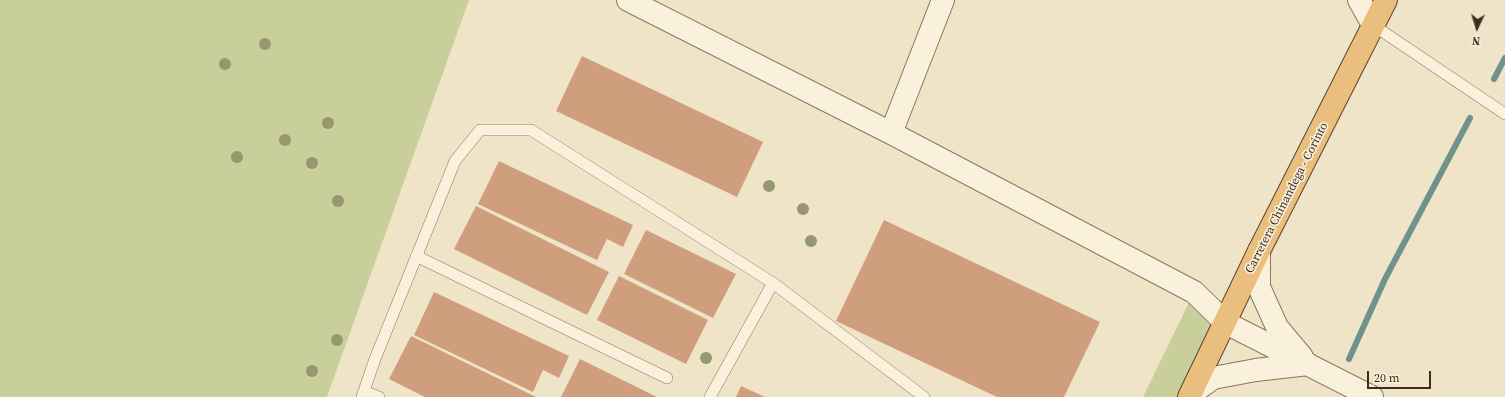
<!DOCTYPE html>
<style>
body{margin:0}
#map{position:relative;width:1505px;height:397px;overflow:hidden;background:#f0e4c8;font-family:"Source Serif 4",serif}
canvas{display:block}
.north{position:absolute;left:1457px;top:8px;width:40px;height:40px;-webkit-text-stroke:3px #f7eed8;paint-order:stroke;rotate:184deg;font-size:11px;font-weight:700;line-height:16px;text-align:center;color:#3d2e20}
.north::after{content:'';display:block;margin:auto;width:14px;height:18px;background:#3d2e20;clip-path:polygon(50% 0,100% 100%,50% 72%,0 100%)}
.scale{position:absolute;left:1367px;top:371px;width:64px;height:18px;box-sizing:border-box;border:2px solid #3d2e20;border-top:0;padding-left:5px;font-size:12px;line-height:14px;white-space:nowrap;color:#3d2e20;-webkit-text-stroke:3px #f7eed8;paint-order:stroke}
</style>
<div id="map">
<canvas width="1505" height="397"></canvas>
<div class="north">N</div>
<div class="scale">20 m</div>
</div>
<script>
const context = document.querySelector('canvas').getContext('2d');
context.lineJoin = 'round';
function paint(path, color) { context.fillStyle = color; context.fill(path, 'evenodd'); }
function strokePath(path, color, width, dash) { context.strokeStyle = color; context.lineWidth = width; context.lineCap = dash ? 'butt' : 'round'; context.setLineDash(dash || []); context.stroke(path); }
function drawText(font, color, halo, rows, align = 'center') {
  context.font = font + ' "Source Serif 4",serif'; context.lineWidth = 3.5; context.setLineDash([]); context.textBaseline = 'middle'; context.strokeStyle = halo; context.fillStyle = color; for (const [text, x, y, turn = 0] of rows) {
    context.save(); context.translate(x, y); context.rotate((+turn || 0) * Math.PI / 180); context.textAlign = isNaN(turn) ? turn : align; if (halo) context.strokeText(text, 0, 0); context.fillText(text, 0, 0); context.restore();
  }
}
const green = new Path2D(`
 M0,0H469L327,397H0Z
 M1194,292L1226,323L1189,397H1143Z`);
const stream = new Path2D(`
 M1494,79L1505,58
 M1349,359L1385,279L1470,118`);
const building = new Path2D(`
 M582,56L763,142L737,197L556,111Z
 M499,161L633,225L623,247L607,239L597,260L478,204Z
 M476,206L609,272L587,315L454,249Z
 M884,220L1100,322L1064,397H997L836,321Z
 M646,230L736,274L713,318L624,274Z
 M619,276L708,320L686,364L597,320Z
 M434,292L569,356L559,378L543,370L533,392L414,335Z
 M411,336L536,397H425L389,379Z
 M580,359L657,397H561Z
 M741,386L765,397H736Z`);
const service = new Path2D(`
 M1373,25L1505,114
 M416,256L667,378
 M364,391L375,359L455,161L480,130H531L773,283L924,397
 M362,397L364,391L379,397
 M710,397L773,283`);
const minor = new Path2D(`
 M628,0L891,133L1194,292L1226,323L1372,397
 M1359,0L1373,25
 M891,133L943,0
 M1259,251V287L1277,327L1302,357
 M1191,394L1213,378L1256,370L1308,364`);
const trunk = new Path2D(`
 M1189,397L1259,251L1386,0`);
const trees = [
 [265,44],
 [225,64],
 [328,123],
 [285,140],
 [237,157],
 [312,163],
 [769,186],
 [338,201],
 [803,209],
 [811,241],
 [337,340],
 [706,358],
 [312,371]
];
const streetNames = [
 ["Carretera Chinandega - Corinto",1287,198,-63]
];
paint(green, '#c9cf9b');
strokePath(stream, '#6f938a', 6);
paint(building, '#cf9f7d');
strokePath(service, '#8d765c', 12);
strokePath(minor, '#8d765c', 24);
strokePath(trunk, '#5b4430', 24);
strokePath(service, '#faf1dc', 11);
strokePath(minor, '#faf1dc', 22);
strokePath(trunk, '#eabe7c', 22);
context.fillStyle = '#96986f';
for (const [x, y] of trees) { context.beginPath(); context.arc(x, y, 6, 0, 2 * Math.PI); context.fill(); }
drawText('12px', '#3d2e20', '#f7eed8', streetNames);
</script>
